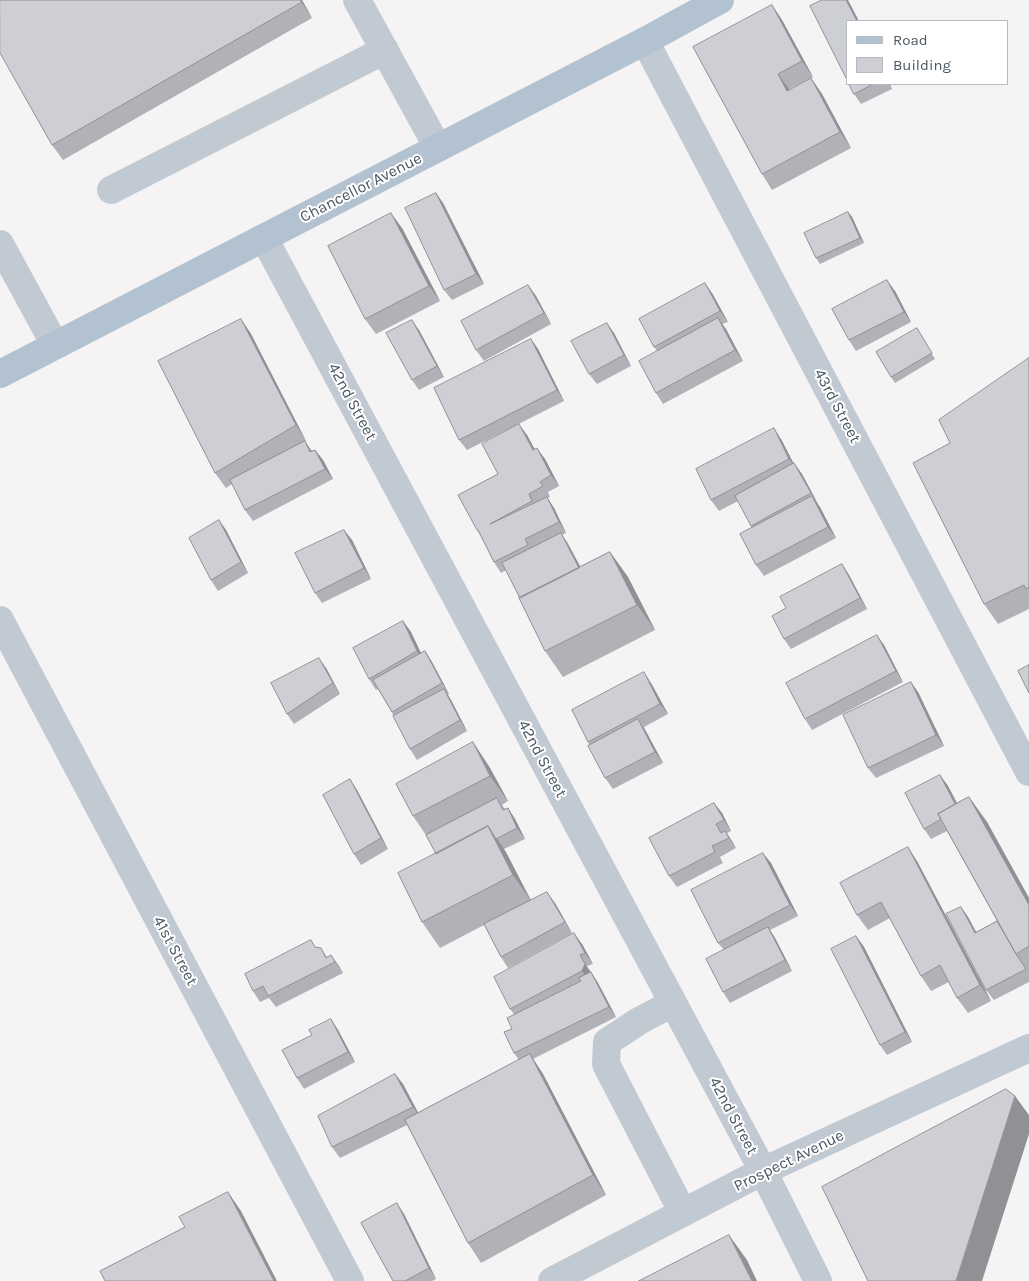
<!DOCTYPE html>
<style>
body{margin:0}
#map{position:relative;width:1029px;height:1281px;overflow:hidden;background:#f5f3f3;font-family:Karla,sans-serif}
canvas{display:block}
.legend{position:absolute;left:846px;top:20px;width:162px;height:65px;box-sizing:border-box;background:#fff;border:1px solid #b7bbc0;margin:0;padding:6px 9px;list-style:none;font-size:15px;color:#4a5661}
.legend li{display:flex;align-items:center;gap:10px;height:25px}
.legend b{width:25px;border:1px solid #b7bbc0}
</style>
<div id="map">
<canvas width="1029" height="1281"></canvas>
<ul class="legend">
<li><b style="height:6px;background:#b3c2d1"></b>Road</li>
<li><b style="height:14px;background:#cdcfd5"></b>Building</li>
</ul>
</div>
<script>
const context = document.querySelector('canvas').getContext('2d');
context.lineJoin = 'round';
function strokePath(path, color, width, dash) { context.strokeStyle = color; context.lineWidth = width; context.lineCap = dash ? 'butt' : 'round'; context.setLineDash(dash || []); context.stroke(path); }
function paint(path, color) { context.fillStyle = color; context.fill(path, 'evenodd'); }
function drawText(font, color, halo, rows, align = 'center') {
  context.font = font + ' Karla,sans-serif'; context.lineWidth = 4; context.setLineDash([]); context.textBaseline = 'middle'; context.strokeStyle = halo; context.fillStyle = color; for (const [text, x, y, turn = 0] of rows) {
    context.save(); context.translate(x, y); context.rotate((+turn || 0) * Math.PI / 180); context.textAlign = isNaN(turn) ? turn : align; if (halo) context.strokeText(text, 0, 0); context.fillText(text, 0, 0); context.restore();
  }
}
const minor = new Path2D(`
 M357,0L438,148
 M645,41L1029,772
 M111,190L385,50
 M264,238L763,1171L818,1281
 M0,244L55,345
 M0,620L350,1281
 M673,1003L639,1021L607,1042L606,1064L683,1213
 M552,1281L763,1171L1029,1048`);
const major = new Path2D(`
 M0,374L645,41L720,0`);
const wall = new Path2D(`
 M302,0L312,18L63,160L52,145Z
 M772,5L782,20L813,77L789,89V90L811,78L822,94L851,148L772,190L762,174Z
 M849,84H890L892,89L861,104L854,94Z
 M436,193L443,203L484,284L452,300L444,290Z
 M848,212L852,217L864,243L820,264L816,258Z
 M402,228L440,301L376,334L365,319Z
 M528,285L536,296L551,324L484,361L476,350Z
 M895,291L911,322L856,351L849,340Z
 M712,293L728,322L722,324L743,361L663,404L656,393L657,351L654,347Z
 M241,319L251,334L306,441L305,442L312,451L315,450L323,460L333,479L253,521L245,510L232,484L226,488L215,473Z
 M917,328L935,359L895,383L891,377Z
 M419,330L444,377L419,390L412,380Z
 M614,333L631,366L597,384L589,374Z
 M531,339L538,349L564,401L467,450L459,440Z
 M1029,358V609L998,624L984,604L950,443Z
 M527,435L535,450L545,459L559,486L548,492L550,497L547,498L554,508L566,533L562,535L568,544L580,567L610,552L628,577L655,630L563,677L545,651L506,570L501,573L494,562L482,538L477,530L498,474Z
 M781,439L793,463L802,474L836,538L764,576L756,565L752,528L738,501L719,511L711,500Z
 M219,520L226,530L248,573L218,591L211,580Z
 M344,530L352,540L371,579L322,603L315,593Z
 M842,564L849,575L867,609L791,649L784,639L786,608Z
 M403,621L411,632L421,653L425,651L432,662L449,694L448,695L451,700L467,731L417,760L410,749L394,716L378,689L376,690L369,679Z
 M884,645L903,682L812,730L805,719Z
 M326,668L340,694L294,724L287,714Z
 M651,683L668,714L644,727L663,763L613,789L605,778L588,742Z
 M918,692L944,746L876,778L868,768Z
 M473,742L490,768L508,801L502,805L505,809L508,808L515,819L525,839L504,849L531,900L555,903L572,933L508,968L501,957L484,925L440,948L422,922L436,854L426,835L413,816Z
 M940,775L948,786L957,803L969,797L987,822L1029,898V982L994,1000L986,990L961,907L968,917L976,932L997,921L947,831L931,839L924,829Z
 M357,790L388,849L361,865L354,854Z
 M714,803L722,813L731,831L727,833L736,848L720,857L723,863L677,887L669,876Z
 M908,847L918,863L991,1001L968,1013L957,998L949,982L931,991L921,976L890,918L868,930L857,915Z
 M771,863L798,916L770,930L775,938L792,971L730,1003L723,992L724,950L718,943Z
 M856,936L864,947L912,1042L887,1055L880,1045Z
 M582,944L593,964L587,966L598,983L616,1017L533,1059L543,1074L606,1195L481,1263L468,1243L407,1125L340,1158L332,1147L395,1074L403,1084L418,1113L519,1060L514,1053L512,1029L514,1014L510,1009Z
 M317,947L321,948L327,957L331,955L343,973L276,1007L269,998L260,1002L253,991Z
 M331,1019L338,1030L355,1062L304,1089L297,1078L312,1035Z
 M404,1214L436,1279L432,1281H393Z`);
const shadedWall = new Path2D(`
 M300,0H302L312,18Z
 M846,0H848L859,21H857Z
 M772,5L782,20L813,77L802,61Z
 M778,74L789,89L798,107L787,91Z
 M811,78L822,94L851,148L840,132Z
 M436,193L443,203L484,284L476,274Z
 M848,212L852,217L864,243L860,238Z
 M391,213L402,228L440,301L429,286Z
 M887,280L895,291L911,322L904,312Z
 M705,283L712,293L728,322L720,311Z
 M528,285L536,296L551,324L544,313Z
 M718,318L726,329L743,361L735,350Z
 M241,319L251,334L306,441L296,425Z
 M412,320L419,330L444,377L437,366Z
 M607,323L614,333L631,366L624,355Z
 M531,339L538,349L564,401L557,390Z
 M519,424L527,435L541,461L533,450Z
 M774,428L781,439L797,470L789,459Z
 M305,441L312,452H310Z
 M537,448L545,459L559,486L551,475Z
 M315,450L323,460L333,479L325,469Z
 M794,463L802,474L818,504L811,493Z
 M812,496L820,507L836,538L828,527Z
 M547,497L554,508L566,533L559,522Z
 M219,520L226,530L248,573L241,562Z
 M344,530L352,540L371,579L364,568Z
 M561,533L568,544L587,579L579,568Z
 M610,552L628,577L655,630L637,605Z
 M842,564L849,575L867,609L860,598Z
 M403,621L411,632L425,662L417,651Z
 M877,635L884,645L903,682L896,671Z
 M425,651L432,662L449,694L442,683Z
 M319,658L326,668L340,694L333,683Z
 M644,672L651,683L668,714L660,704Z
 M911,682L918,692L944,746L936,735Z
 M444,689L451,700L467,731L460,720Z
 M638,719L645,730L663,763L655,752Z
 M473,742L490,768L508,801L490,776Z
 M940,775L948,786L966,821L959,810Z
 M350,779L357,790L388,849L381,838Z
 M969,797L987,822L1029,898V905Z
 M714,803L722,813L731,831L724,820Z
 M508,808L515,819L525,839L517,828Z
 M488,826L506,852L531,901L513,875Z
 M725,831L732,841L736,848L729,838Z
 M908,847L918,863L991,1001L980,985Z
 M763,853L771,863L798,916L790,905Z
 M547,892L555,903L572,933L565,922Z
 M961,907L968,917L982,943L975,933Z
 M768,927L775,938L792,971L785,960Z
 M574,933L582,944L593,964L585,953Z
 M856,936L864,947L912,1042L905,1032Z
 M331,955L339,966L343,973L335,962Z
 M580,955L592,975L589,982L582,971Z
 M591,972L598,983L616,1017L609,1007Z
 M331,1019L338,1030L355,1062L348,1052Z
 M530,1054L543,1074L606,1195L593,1175Z
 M395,1074L403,1084L421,1118L413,1107Z
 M1015,1096L1029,1115V1134L982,1281H956Z
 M228,1192L241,1211L277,1281H274Z
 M397,1203L404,1214L436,1279L429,1268Z
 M729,1235L747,1260L757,1281H752Z`);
const building = new Path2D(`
 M0,0H300L302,2L52,145L0,53Z
 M822,0H846L857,21H848V82L810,6Z
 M772,5L802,61L778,74L787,91L811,78L840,132L762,174L693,47Z
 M849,84H873L854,94Z
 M436,193L476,274L444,290L405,208Z
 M848,212L860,238L816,258L804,233Z
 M391,213L429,286L365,319L328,246Z
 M887,280L904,312L849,340L832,309Z
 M705,283L720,311L654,347L639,319Z
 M528,285L544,313L476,350L461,321Z
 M718,318L735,350L656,393L639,361Z
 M241,319L296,425L215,473L158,361Z
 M412,320L437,366L412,380L386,333Z
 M607,323L624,355L589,374L571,341Z
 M917,328L932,353L891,377L876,352Z
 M531,339L557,390L459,440L434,388Z
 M1029,358V587L1026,589L1024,585L984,604L913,463L950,443L939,420Z
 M519,424L533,450L537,448L551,475L540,482L543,486L529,494L532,501L490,524L547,497L559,522L525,539L528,545L494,562L478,530H477L458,495L498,474L482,444Z
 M774,428L789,459L711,500L696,469Z
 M305,441L310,452L315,450L325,469L245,510L230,480Z
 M794,463L811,493L751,526L735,496Z
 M812,496L828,527L756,565L740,534Z
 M219,520L241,562L211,580L189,538Z
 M344,530L364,568L315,593L295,553Z
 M561,533L579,568L520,598L502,563Z
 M610,552L637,605L545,651L519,598Z
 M842,564L860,598L784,639L772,616L786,608L780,597Z
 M403,621L417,651L369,679L353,648Z
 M877,635L896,671L805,719L786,683Z
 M425,651L442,683L392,712L373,680Z
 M319,658L333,683L287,714L271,683Z
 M1029,665V693L1018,671Z
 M644,672L660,704L588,742L572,710Z
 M911,682L936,735L868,768L843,715Z
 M444,689L460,720L410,749L393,716Z
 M638,719L655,752L605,778L588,746Z
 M473,742L490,776L413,816L396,784Z
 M940,775L955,804L938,814L941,819L924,829L905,793Z
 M350,779L381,838L354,854L323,795Z
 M969,797L1029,905V946L1016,954L938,814Z
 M497,798L503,810L508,808L517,828L496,839L488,826L436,854L426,835Z
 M714,803L724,820L716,824L721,833L725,831L729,838L712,846L715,852L669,876L649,838Z
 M488,826L513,875L422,922L398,873Z
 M908,847L980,985L957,998L940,965L921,976L881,902L857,915L840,883Z
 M763,853L790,905L718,943L691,890Z
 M547,892L565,922L501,957L484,924Z
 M961,907L975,933L997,921L1016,954L1026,969L986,990L946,914Z
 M768,927L785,960L723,992L706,959Z
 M574,933L585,953L580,955L585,964L582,971L510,1009L494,977Z
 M856,936L905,1032L880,1045L831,949Z
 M311,940L315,947L321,948L326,958L331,955L335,962L268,996L263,986L253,991L245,974Z
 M591,972L609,1007L514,1053L504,1032L512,1029L507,1018L581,981L579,978Z
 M331,1019L348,1052L297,1078L282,1050L312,1035L309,1030Z
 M530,1054L593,1175L468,1243L405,1120Z
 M395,1074L413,1107L332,1147L318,1116Z
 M1006,1089L1015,1096L956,1281H868L822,1187Z
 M228,1192L274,1281H105L100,1271L185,1227L179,1217Z
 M397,1203L429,1268L405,1281H393L361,1223Z
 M729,1235L752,1281H639Z`);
const streetNames = [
 ["Chancellor Avenue",361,188,-27],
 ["42nd Street",352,402,62],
 ["43rd Street",837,406,62],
 ["42nd Street",542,759,62],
 ["41st Street",175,951,62],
 ["42nd Street",733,1116,62],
 ["Prospect Avenue",789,1161,-26]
];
strokePath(minor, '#c1cad2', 28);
strokePath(major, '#b3c2d1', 28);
paint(wall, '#b0b2b7');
paint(shadedWall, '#909195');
paint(building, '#cdcfd5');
strokePath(building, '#909195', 1);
drawText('16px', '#4a5661', '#fff', streetNames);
</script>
